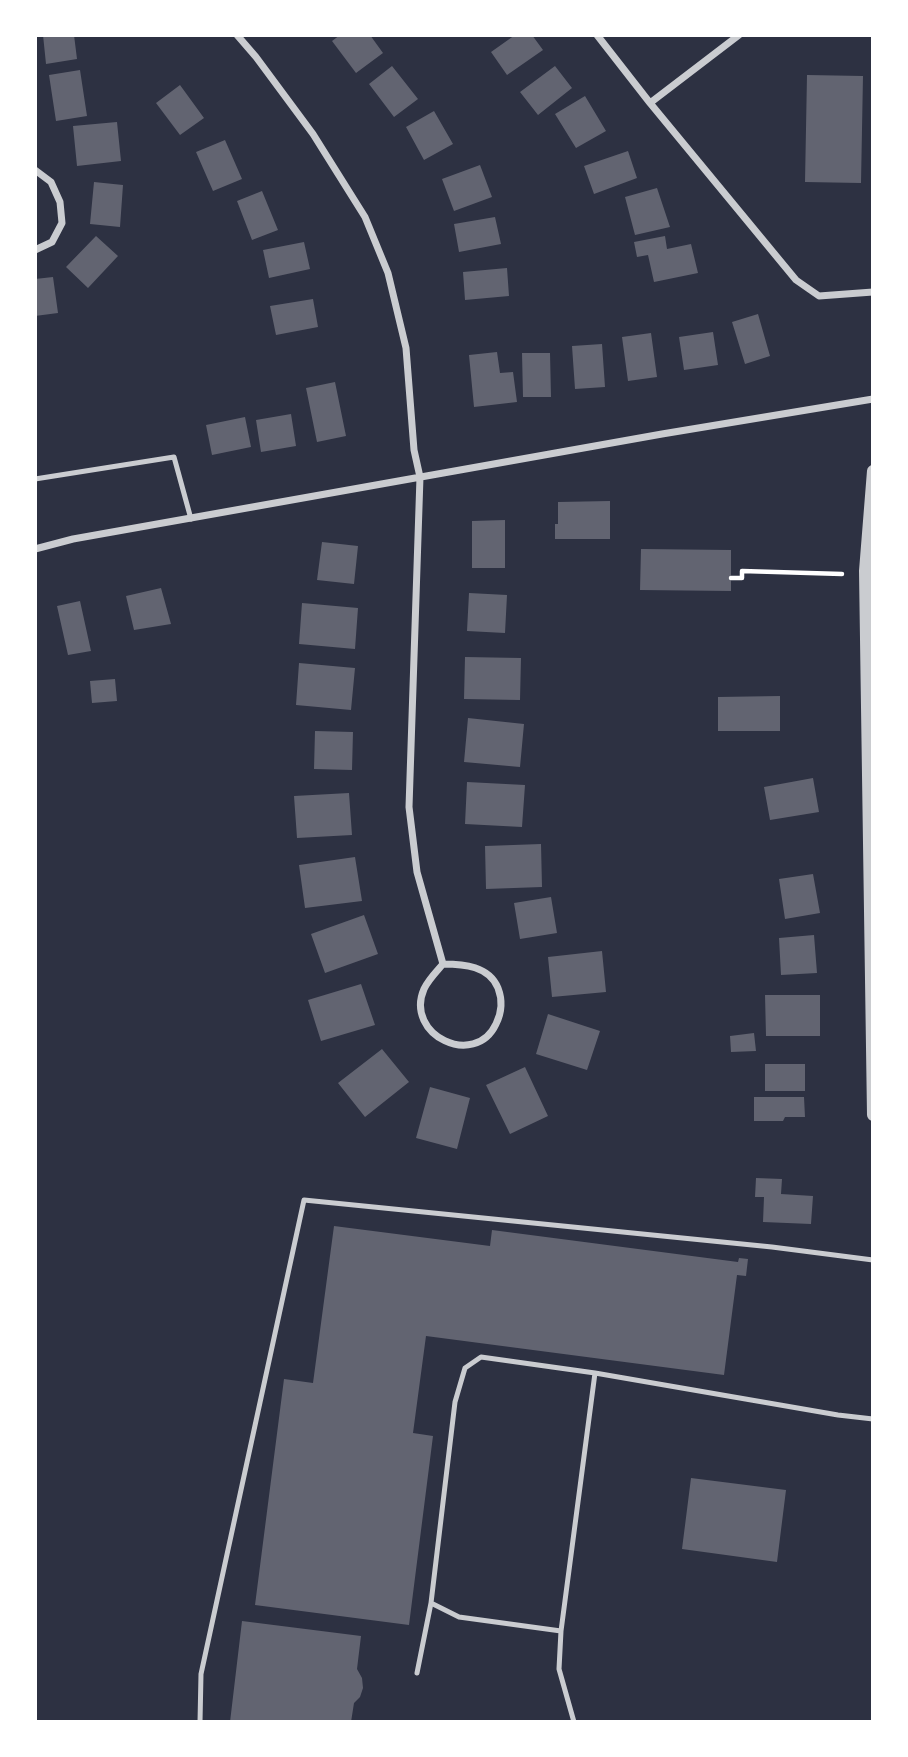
<!DOCTYPE html>
<style>
body{margin:0}
#map{position:relative;width:908px;height:1757px;overflow:hidden;background:#2d3142;font-family:Signika,sans-serif}
canvas{display:block}
.frame{position:absolute;inset:0;border:37px solid #fff;pointer-events:none}
</style>
<div id="map">
<canvas width="908" height="1757"></canvas>
<div class="frame"></div>
</div>
<script>
const context = document.querySelector('canvas').getContext('2d');
context.lineJoin = 'round';
function paint(path, color) { context.fillStyle = color; context.fill(path, 'evenodd'); }
function strokePath(path, color, width, dash) { context.strokeStyle = color; context.lineWidth = width; context.lineCap = dash ? 'butt' : 'round'; context.setLineDash(dash || []); context.stroke(path); }
const building = new Path2D(`
 M43,35H74L77,59L46,64Z
 M340,35H370L383,53L356,73L332,41Z
 M515,35H532L543,50L507,75L491,52Z
 M392,66L418,99L394,117L369,84Z
 M555,66L572,88L538,115L520,92Z
 M80,70L87,116L56,121L49,75Z
 M807,75L863,76L861,183L805,182Z
 M180,85L204,118L180,135L156,103Z
 M585,96L606,131L576,148L555,114Z
 M434,111L453,144L424,160L406,127Z
 M117,122L121,161L77,166L73,126Z
 M225,140L242,179L213,191L196,152Z
 M628,151L637,178L594,194L584,166Z
 M480,165L492,197L454,211L442,179Z
 M94,182L123,185L120,227L90,224Z
 M657,188L670,227L635,235L625,197Z
 M262,191L278,230L252,240L237,201Z
 M495,217L501,244L459,252L454,224Z
 M96,236L118,256L88,288L66,267Z
 M665,236L667,249L691,244L698,273L654,282L648,255L637,257L634,242Z
 M304,242L310,269L269,278L263,250Z
 M507,268L509,296L465,300L463,272Z
 M53,277L58,313L35,316V279Z
 M313,299L318,327L276,335L270,306Z
 M758,314L770,356L745,364L732,322Z
 M713,332L718,365L684,370L679,337Z
 M651,333L657,377L628,381L622,337Z
 M602,344L605,387L575,389L572,346Z
 M497,352L500,373L513,372L517,402L474,407L469,355Z
 M522,353H550L551,397H523Z
 M335,382L346,436L317,442L306,388Z
 M291,414L296,446L261,452L256,420Z
 M245,417L251,447L212,455L206,425Z
 M610,501V539H555V524H558V502Z
 M505,520V568H472V521Z
 M322,542L358,546L354,584L317,580Z
 M641,549L731,550V591L640,590Z
 M161,588L171,624L134,630L126,596Z
 M469,593L507,595L505,633L467,631Z
 M80,601L91,651L68,655L57,606Z
 M302,603L358,608L355,649L299,644Z
 M465,657L521,658L520,700L464,699Z
 M299,663L355,668L351,710L296,705Z
 M115,679L117,701L92,703L90,681Z
 M780,696V731H718V697Z
 M468,718L524,724L520,767L464,762Z
 M315,731L353,732L352,770L314,769Z
 M813,778L819,812L770,820L764,787Z
 M467,782L525,785L522,827L465,824Z
 M349,793L352,835L297,838L294,796Z
 M541,844L542,887L486,889L485,846Z
 M355,857L362,901L305,908L299,865Z
 M813,874L820,913L785,919L779,879Z
 M551,897L557,933L520,939L514,903Z
 M364,915L378,954L325,973L311,934Z
 M814,935L817,973L781,975L779,938Z
 M602,951L606,992L552,997L548,957Z
 M361,984L375,1025L321,1041L308,1000Z
 M765,995H820V1036H766Z
 M548,1014L600,1031L587,1070L536,1054Z
 M754,1033L756,1051L731,1052L730,1036Z
 M382,1049L409,1082L365,1117L338,1083Z
 M765,1064H805V1091H765Z
 M525,1067L548,1116L510,1134L486,1085Z
 M430,1087L470,1098L457,1149L416,1138Z
 M754,1097H804L805,1117H785L783,1121H754Z
 M756,1178L782,1179L781,1194L813,1196L811,1224L763,1222L764,1197H755Z
 M334,1226L490,1246L492,1230L738,1262L739,1258L748,1259L746,1276L737,1275L724,1375L426,1336L413,1433L433,1436L409,1625L255,1605L284,1379L313,1383Z
 M691,1478L786,1490L777,1562L682,1549Z
 M242,1621L361,1636L357,1669L362,1678L363,1688L360,1697L354,1703L351,1722H230Z`);
const path = new Path2D(`
 M731,578H742V571L842,574`);
const service = new Path2D(`
 M35,479L174,457L191,519
 M561,1631L595,1373
 M417,1673L431,1603
 M200,1722L201,1674L304,1200L772,1247L873,1260
 M574,1722L559,1669L561,1631L459,1617L431,1603L455,1402L465,1368L481,1357L595,1373L838,1415L873,1419`);
const minor = new Path2D(`
 M237,35L256,57L313,134L365,217L388,273L406,348L414,450L420,477L409,807L417,872L443,964
 M597,35L650,103L796,280L819,296L873,292
 M650,103L739,35
 M35,170L51,182L60,202L62,223L52,242L35,250
 M35,549L73,539L662,434L873,399
 M443,964C464,964 489,966 498,988C503,1001 502,1012 496,1024C475,1069 404,1035 424,989C428,980 437,971 443,964Z`);
const tertiary = new Path2D(`
 M873,471L865,571L873,1115`);
paint(building, '#626471');
strokePath(path, '#fff', 4.5);
strokePath(service, '#caccd0', 5);
strokePath(minor, '#caccd0', 7);
strokePath(tertiary, '#caccd0', 12);
</script>
